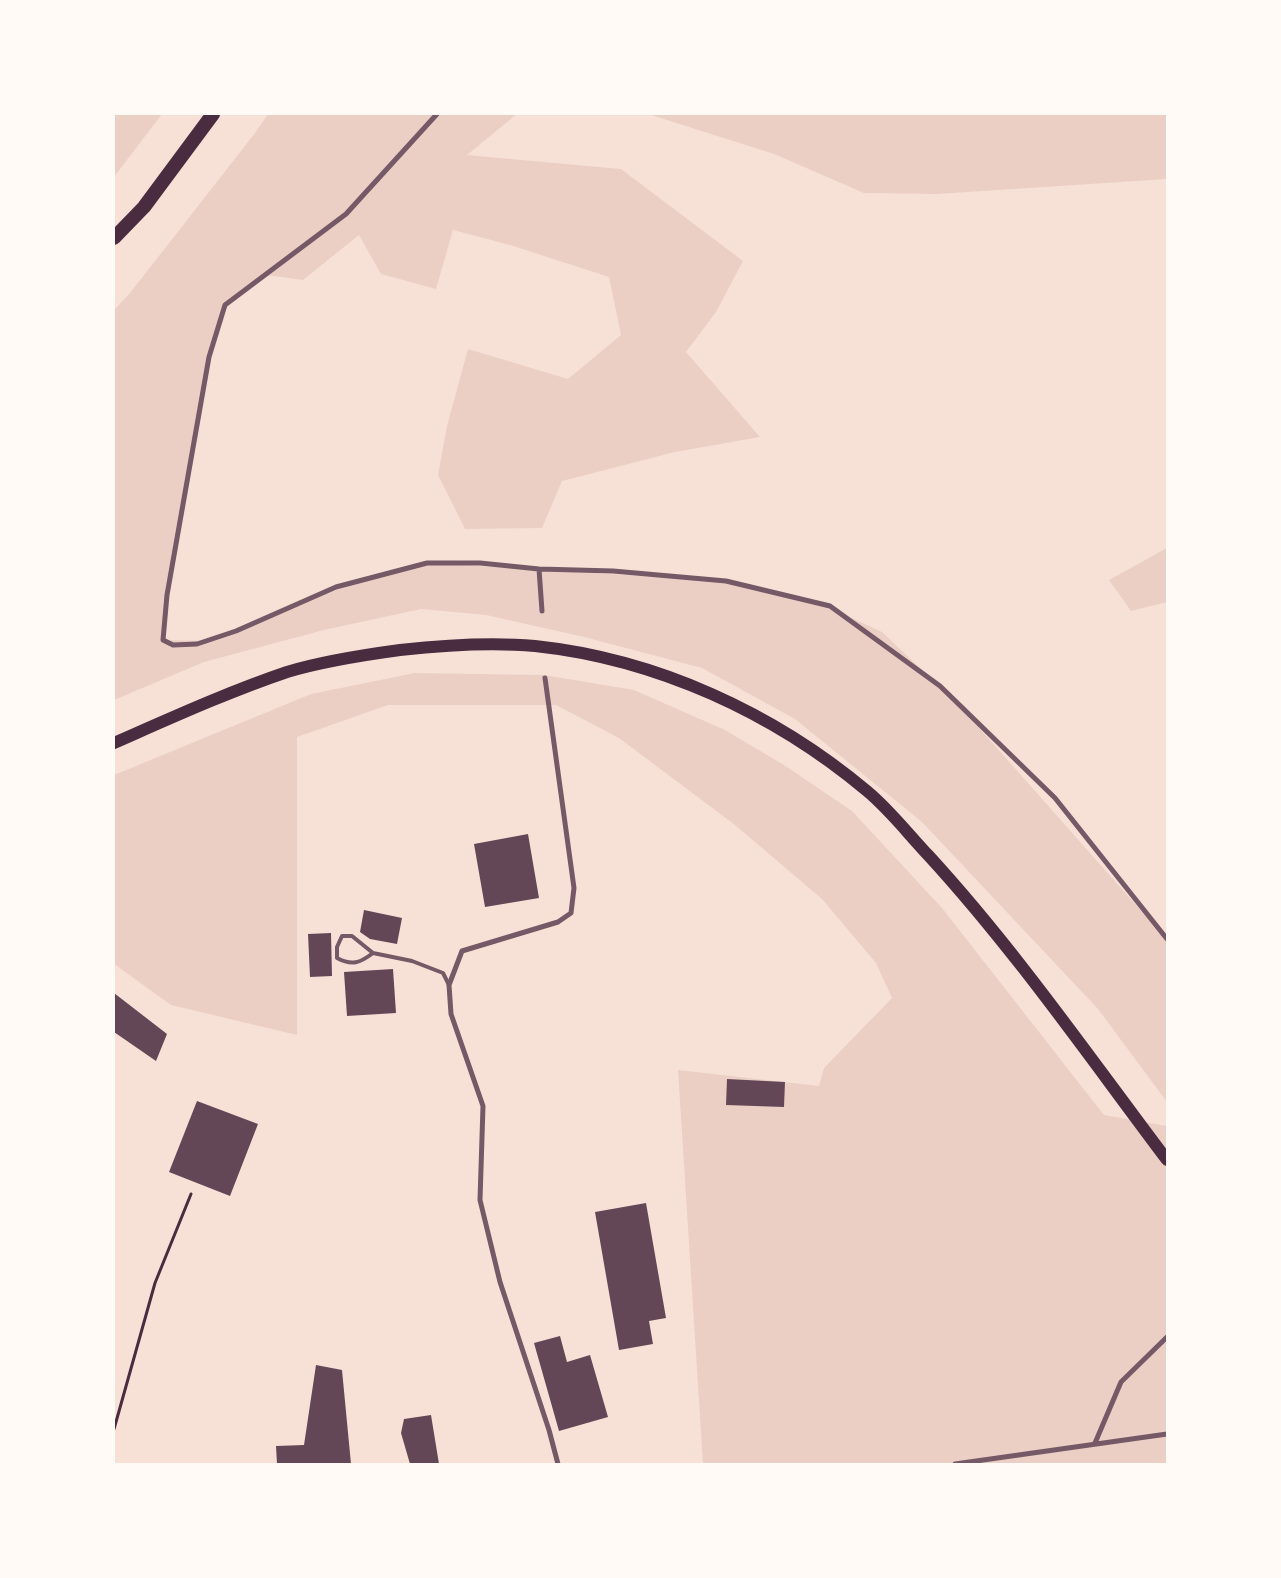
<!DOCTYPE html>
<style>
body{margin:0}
#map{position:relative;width:1281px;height:1578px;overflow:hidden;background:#f7e1d7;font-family:"PT Sans Narrow",sans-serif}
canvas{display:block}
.frame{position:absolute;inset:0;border:115px solid #fffaf5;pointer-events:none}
</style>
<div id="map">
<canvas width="1281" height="1578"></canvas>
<div class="frame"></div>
</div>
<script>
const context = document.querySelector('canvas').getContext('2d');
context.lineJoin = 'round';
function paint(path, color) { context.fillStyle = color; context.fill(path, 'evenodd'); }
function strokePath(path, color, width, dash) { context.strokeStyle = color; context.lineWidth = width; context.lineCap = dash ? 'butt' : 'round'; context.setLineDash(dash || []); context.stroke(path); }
const green = new Path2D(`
 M114,114H162L114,177Z
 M268,114H517L467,155L621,169L743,261L716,312L686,352L760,437L675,452L562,481L542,528L465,529L438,475L447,426L468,349L568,379L621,335L609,277L510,245L453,230L436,289L381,274L359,235L303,280L266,275L225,305L209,357L167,595L163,640L206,641L313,597L427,563L726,581L821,604L882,632L958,704L1167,940V1102L1098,1009L922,822L795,719L702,668L584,637L486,615L421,609L324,630L204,662L114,700V310L130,293L255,133Z
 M648,114H1167V179L937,194L864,193L774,154Z
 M1167,548V602L1131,611L1109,580Z
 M415,673L544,675L634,690L725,730L784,765L852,811L942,908L1104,1115L1167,1126V1464H703L678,1070L819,1086L824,1068L892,998L876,963L822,899L735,825L619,738L556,705H388L297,737V1035L171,1005L114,964V775L311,694Z`);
const building = new Path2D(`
 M528,834L539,898L485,907L474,844Z
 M364,910L402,918L397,944L370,939L360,932Z
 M331,933L332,976L310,977L308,934Z
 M393,969L396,1013L347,1016L344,972Z
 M114,993L167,1034L156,1061L114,1032Z
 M727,1079L785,1082L784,1107L726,1105Z
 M197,1101L258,1124L230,1196L169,1172Z
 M646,1203L666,1318L649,1321L653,1344L619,1350L595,1212Z
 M560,1336L567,1362L590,1355L608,1417L559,1431L534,1343Z
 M316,1365L342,1370L351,1464H277L276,1446L304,1445Z
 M431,1415L439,1464H410L401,1433L404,1419Z`);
const path = new Path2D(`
 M114,1429L155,1283L191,1194`);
const service = new Path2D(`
 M373,953C360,963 352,966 337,958V947L342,936H352L373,953L412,961L443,973L449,985`);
const minor = new Path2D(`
 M437,114L346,214L225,305L209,357L167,595L163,640L173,645L197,644L236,631L336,587L427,563H480L539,569L613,571L726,581L830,606L940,686L1055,798L1167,939
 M539,569L542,611
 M545,678L574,888L571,913L558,922L462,951L449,985L451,1014L483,1106L480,1200L500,1282L549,1430L558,1464
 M1095,1443L1121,1382L1167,1337
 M955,1464L1167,1434`);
const primary = new Path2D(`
 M114,743C171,718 228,692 287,672C323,661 363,655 400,650C445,645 491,642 535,646C657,659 774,713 867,791C890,810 909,835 929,856C1016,951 1090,1058 1167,1160`);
const trunk = new Path2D(`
 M114,238L144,207L213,114`);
paint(green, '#ebcfc5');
paint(building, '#644757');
strokePath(path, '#4a2c40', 3);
strokePath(service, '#755966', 4);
strokePath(minor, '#755966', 5);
strokePath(primary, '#4a2c40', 12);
strokePath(trunk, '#4a2c40', 14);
</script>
